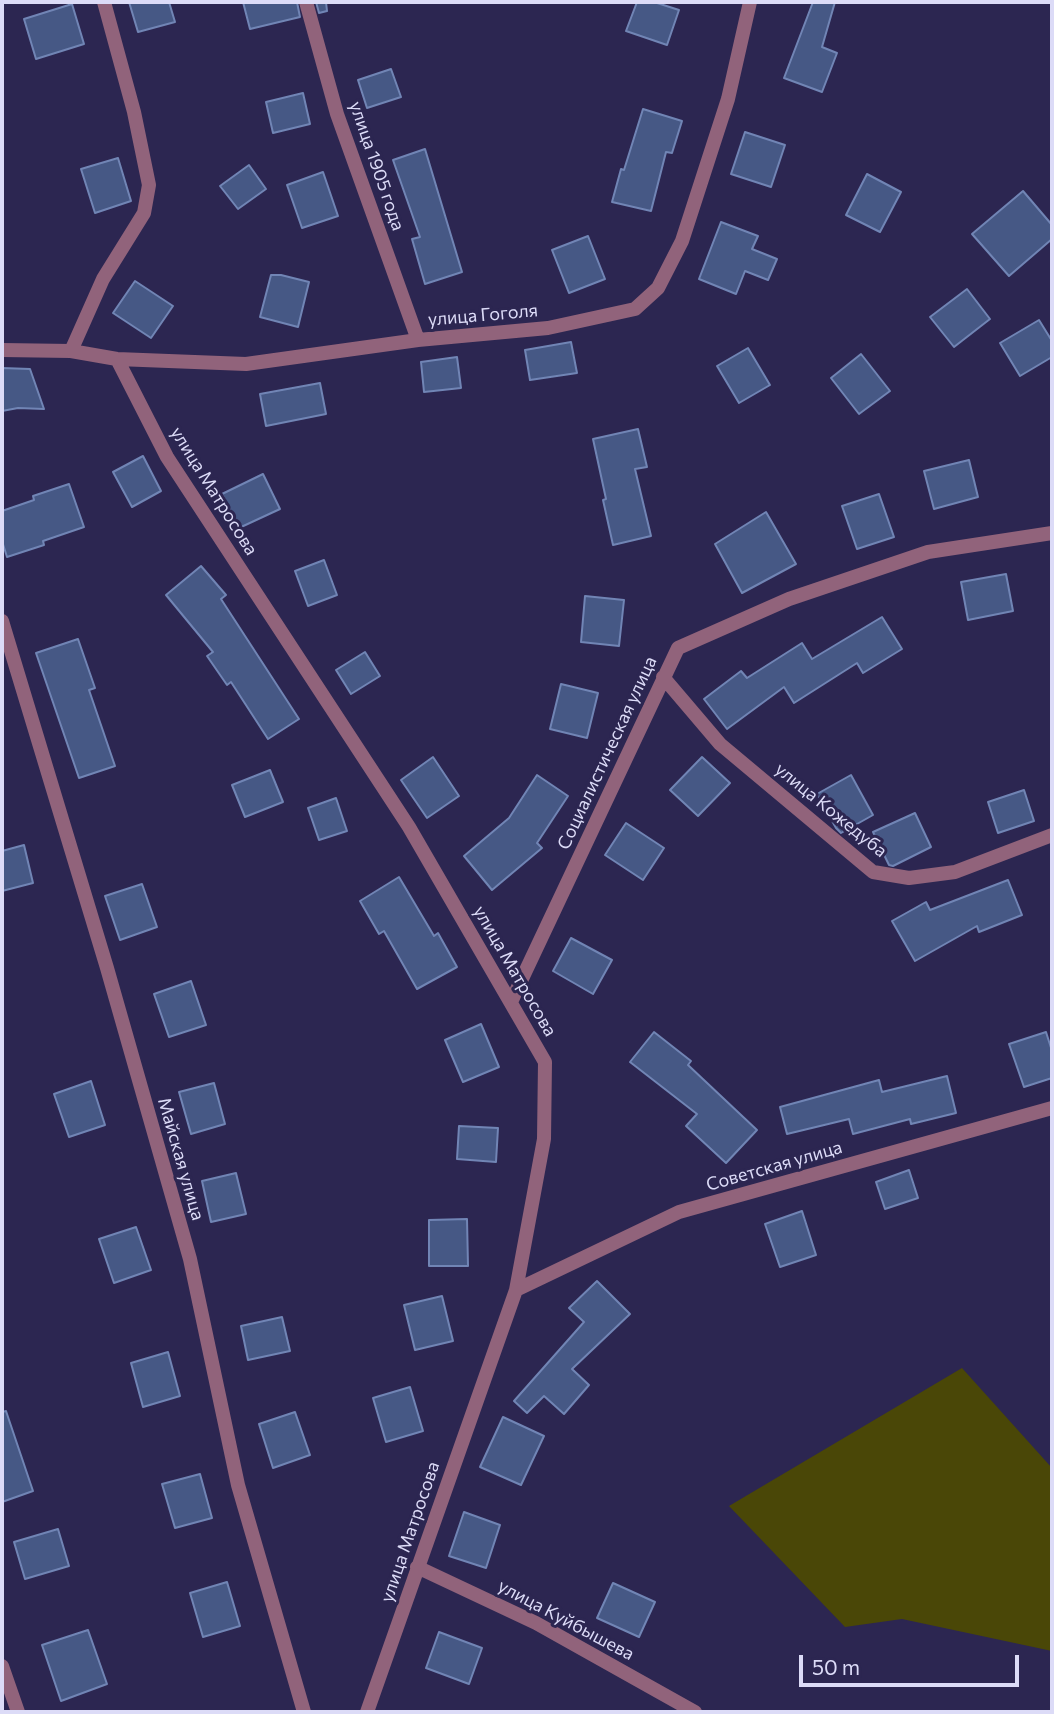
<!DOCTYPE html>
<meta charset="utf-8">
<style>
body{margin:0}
#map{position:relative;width:1054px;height:1714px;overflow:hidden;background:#2c2651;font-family:Commissioner,sans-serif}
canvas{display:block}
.frame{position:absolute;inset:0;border:4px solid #dcdbf7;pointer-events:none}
.scale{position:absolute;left:799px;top:1655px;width:220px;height:32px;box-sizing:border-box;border:4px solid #dcdbf7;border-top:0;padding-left:9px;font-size:21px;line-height:24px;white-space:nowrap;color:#dcdbf7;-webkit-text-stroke:5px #2c2651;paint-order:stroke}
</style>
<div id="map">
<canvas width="1054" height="1714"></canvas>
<div class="frame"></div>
<div class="scale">50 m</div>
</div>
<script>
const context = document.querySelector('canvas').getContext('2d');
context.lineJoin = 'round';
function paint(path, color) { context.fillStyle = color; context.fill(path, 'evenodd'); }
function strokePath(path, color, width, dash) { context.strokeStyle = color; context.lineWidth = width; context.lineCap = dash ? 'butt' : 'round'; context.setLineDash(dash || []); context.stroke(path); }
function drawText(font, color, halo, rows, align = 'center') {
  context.font = font + ' Commissioner,sans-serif'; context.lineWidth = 6; context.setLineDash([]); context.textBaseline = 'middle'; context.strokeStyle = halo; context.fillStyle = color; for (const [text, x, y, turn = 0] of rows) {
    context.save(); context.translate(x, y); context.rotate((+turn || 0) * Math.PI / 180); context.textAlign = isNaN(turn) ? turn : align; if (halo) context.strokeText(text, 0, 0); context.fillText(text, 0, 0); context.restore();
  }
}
const green = new Path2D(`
 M962,1368L1052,1468V1651L902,1619L845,1627L729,1506Z`);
const building = new Path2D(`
 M129,2H169L175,22L138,32Z
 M243,2H297L300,17L250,29Z
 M316,2H326L327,11L319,13Z
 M637,2H654L679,10L667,45L626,31Z
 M813,2H835L822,47L837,53L822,92L784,78Z
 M72,4L84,44L36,59L24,19Z
 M391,69L401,97L367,108L358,80Z
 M303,93L310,124L273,133L266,102Z
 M643,109L682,121L672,153L666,152L651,211L612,202L621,169L624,170Z
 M745,132L785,145L771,187L731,174Z
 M425,149L462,272L425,284L412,239L420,237L393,160Z
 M118,158L131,201L95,213L81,169Z
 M249,165L266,189L238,209L220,186Z
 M323,172L338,216L302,228L287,185Z
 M867,174L901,192L880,232L846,215Z
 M1023,191L1052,225V239L1009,276L972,234Z
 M721,222L758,236L752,249L777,259L768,280L745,271L736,294L699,279Z
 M588,236L605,279L569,293L552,250Z
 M271,275H281L309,282L298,327L260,317Z
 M135,281L173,306L151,338L113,313Z
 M967,289L990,319L954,347L930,317Z
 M1039,320L1052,341V357L1020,376L1000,343Z
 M571,342L577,373L530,380L525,350Z
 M748,348L770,385L739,403L717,366Z
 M861,354L890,391L859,414L831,378Z
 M457,357L461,388L424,392L421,362Z
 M2,368L30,369L44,409L18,408L2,411Z
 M320,383L326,414L266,426L260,394Z
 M638,429L647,467L635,469L651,536L613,545L603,500L606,499L593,439Z
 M143,456L161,491L132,507L113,472Z
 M969,460L978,497L934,509L924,471Z
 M263,474L280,509L239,528L222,494Z
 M69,484L84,527L43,541L44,545L7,557L2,541V511L34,500L33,496Z
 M879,494L894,537L857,549L842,506Z
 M766,512L796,564L742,593L715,544Z
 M324,560L337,595L308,606L295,571Z
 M201,566L226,595L221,599L299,719L268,739L231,682L227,685L207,656L213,652L166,595Z
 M1006,574L1013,611L968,620L961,582Z
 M585,596L624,600L619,646L581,642Z
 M882,617L902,649L863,673L857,663L794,703L784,687L727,729L704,699L741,671L747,678L802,643L812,659Z
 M78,639L95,688L89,690L115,766L79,778L36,653Z
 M365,652L380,676L351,694L336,670Z
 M561,684L598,693L587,738L550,729Z
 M433,757L459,796L427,818L401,780Z
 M702,757L730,783L698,816L670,790Z
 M270,770L283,802L245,817L232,785Z
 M537,775L568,796L537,843L542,848L492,890L464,856L509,818Z
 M851,775L873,815L841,833L836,828L817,794Z
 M1024,790L1034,821L998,833L988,802Z
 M336,798L347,831L319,840L308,808Z
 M915,813L931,847L893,866L889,865L873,832Z
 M626,823L664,848L643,880L605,855Z
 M24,845L33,883L2,891V851Z
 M399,877L434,936L438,933L457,967L417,989L384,931L379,934L360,901Z
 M1008,880L1022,915L979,932L977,926L915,961L892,921L926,902L930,910Z
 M142,884L157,927L120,940L105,896Z
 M571,938L612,960L593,994L553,971Z
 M191,981L206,1025L169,1037L154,994Z
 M481,1024L499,1067L463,1082L445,1040Z
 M654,1032L691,1061L688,1065L757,1130L726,1163L686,1126L697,1114L630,1062Z
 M1046,1032L1052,1051V1078L1024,1087L1009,1044Z
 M947,1076L956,1113L911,1124L910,1119L853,1134L849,1119L787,1134L780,1107L879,1080L882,1092Z
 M91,1081L105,1125L69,1137L54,1094Z
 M214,1083L225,1124L191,1134L179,1092Z
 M459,1126L498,1128L496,1162L457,1159Z
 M909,1170L918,1198L885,1209L876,1182Z
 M236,1173L246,1214L211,1222L202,1181Z
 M802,1211L816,1255L780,1267L765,1224Z
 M467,1219L468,1266H429V1220Z
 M136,1227L151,1270L114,1283L99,1239Z
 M597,1281L630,1314L572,1369L589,1385L564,1414L544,1396L527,1413L514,1401L584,1322L569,1308Z
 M442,1296L453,1341L415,1350L404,1305Z
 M282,1317L290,1351L248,1360L241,1326Z
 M168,1352L180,1396L143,1407L131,1363Z
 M410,1387L423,1431L386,1442L373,1398Z
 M6,1411L33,1491L2,1502V1412Z
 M295,1412L310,1455L273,1468L259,1424Z
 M503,1417L544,1436L521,1485L480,1467Z
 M200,1474L212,1518L175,1528L162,1484Z
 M464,1512L500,1525L486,1568L449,1556Z
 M58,1529L69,1566L25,1579L14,1542Z
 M227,1582L240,1626L203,1637L190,1593Z
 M613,1583L655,1602L639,1637L597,1618Z
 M88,1630L107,1684L61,1701L42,1645Z
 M439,1632L482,1648L469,1684L426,1668Z`);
const street = new Path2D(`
 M306,2L337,114L418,340
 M2,350L71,351L117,359L246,364L418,340L548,328L635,309L658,288L682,241L728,99L750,2
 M71,351L103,279L144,213L149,185L134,112L104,2
 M117,359L167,457L409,827L545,1062L544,1139L516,1290L367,1712
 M2,621L107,968L190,1259L238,1485L304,1712
 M663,677L720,744L873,872L909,878L955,872L1052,835
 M511,1002L678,648L789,599L928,552L1052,533
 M516,1290L679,1212L1052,1108
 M417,1567L536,1623L695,1712
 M2,1666L18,1712`);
const streetNames = [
 ["улица 1905 года",377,166,71],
 ["улица Гоголя",483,315,-5],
 ["улица Матросова",214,491,58],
 ["Социалистическая улица",607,753,-65],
 ["улица Кожедуба",831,810,39],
 ["улица Матросова",515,971,60],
 ["Майская улица",181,1159,74],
 ["Советская улица",774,1166,-16],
 ["улица Матросова",410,1532,-71],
 ["улица Куйбышева",566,1620,28]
];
paint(green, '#4a4707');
paint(building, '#465885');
strokePath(building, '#7185b5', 2);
strokePath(street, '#91637b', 14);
drawText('18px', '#dcdbf7', '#2c2651', streetNames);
</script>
